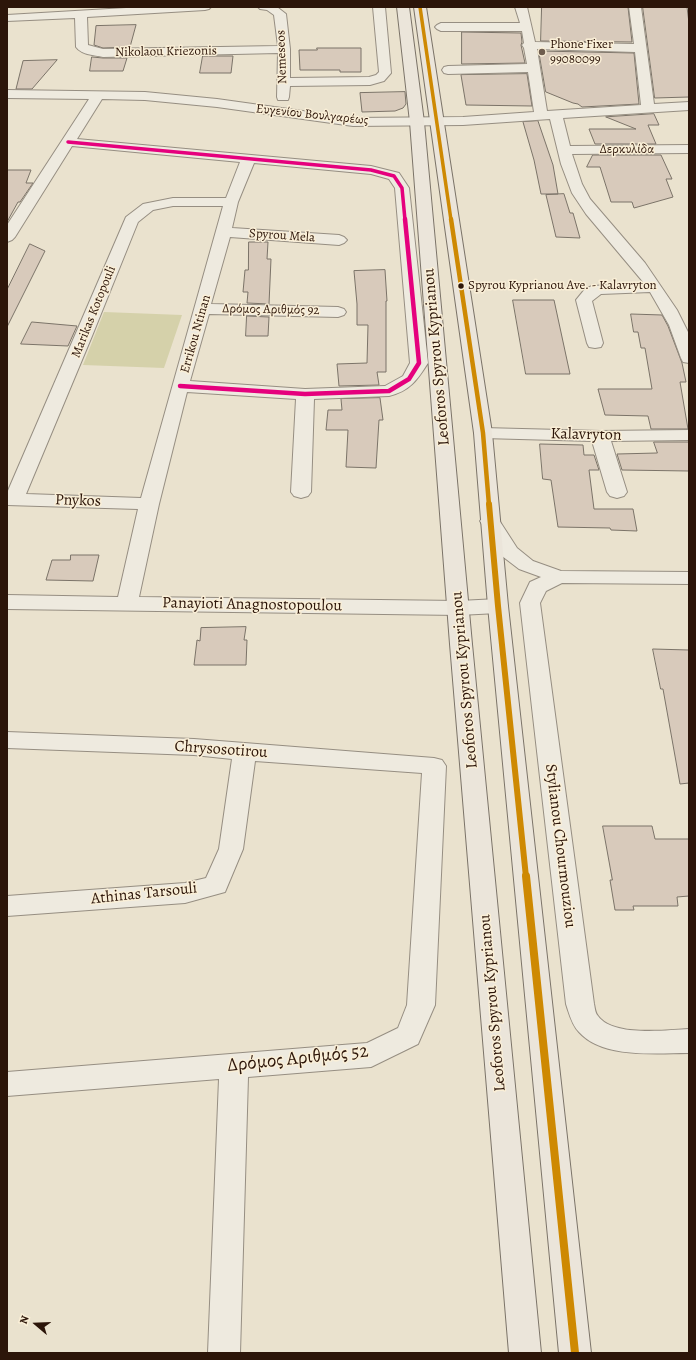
<!DOCTYPE html>
<meta charset="utf-8">
<style>
body{margin:0}
#map{position:relative;width:696px;height:1360px;overflow:hidden;background:#eae2ce;font-family:Alegreya,serif}
canvas{display:block}
.frame{position:absolute;inset:0;border:8px solid #2c1509;pointer-events:none}
.north{position:absolute;left:16px;top:1304px;width:40px;height:40px;-webkit-text-stroke:3px #faefd7;paint-order:stroke;rotate:289deg;font-size:11px;font-weight:700;line-height:16px;text-align:center;color:#2c1509}
.north::after{content:'';display:block;margin:auto;width:14px;height:18px;background:#2c1509;clip-path:polygon(50% 0,100% 100%,50% 72%,0 100%)}
</style>
<div id="map">
<canvas width="696" height="1360"></canvas>
<div class="frame"></div>
<div class="north">N</div>
</div>
<script>
const context = document.querySelector('canvas').getContext('2d');
context.lineJoin = 'round';
function paint(path, color) { context.fillStyle = color; context.fill(path, 'evenodd'); }
function strokePath(path, color, width, dash) { context.strokeStyle = color; context.lineWidth = width; context.lineCap = dash ? 'butt' : 'round'; context.setLineDash(dash || []); context.stroke(path); }
function drawText(font, color, halo, rows, align = 'center') {
  context.font = font + ' Alegreya,serif'; context.lineWidth = 3; context.setLineDash([]); context.textBaseline = 'middle'; context.strokeStyle = halo; context.fillStyle = color; for (const [text, x, y, turn = 0] of rows) {
    context.save(); context.translate(x, y); context.rotate((+turn || 0) * Math.PI / 180); context.textAlign = isNaN(turn) ? turn : align; if (halo) context.strokeText(text, 0, 0); context.fillText(text, 0, 0); context.restore();
  }
}
const green = new Path2D(`
 M104,312L182,315L164,368L83,365Z`);
const building = new Path2D(`
 M542,7H628L632,42L541,41Z
 M643,7H687L689,23V97L655,98Z
 M136,25L130,47L103,48L94,45L96,26Z
 M462,32L521,33L522,42L521,45L525,63L462,64Z
 M317,48H361V72H340V70H300L299,50H317Z
 M539,51L634,53L639,104L582,107L578,104L573,103L546,92Z
 M203,56H233L231,73H200Z
 M92,57L103,58H127L123,71H90Z
 M57,60L32,89H16L23,61Z
 M527,74L532,106L466,105L461,75Z
 M405,92L406,104L403,108L395,111L362,112L360,93Z
 M654,114L659,125H648L656,144H595L589,129H636L606,117Z
 M538,121L553,165L558,194H541L534,160L523,122Z
 M593,155H661L672,179H666L673,197L634,208L632,202H611L600,167H587Z
 M7,170H31L26,183H33L20,202H18L7,222Z
 M564,194L570,213H573L580,238L556,237L546,195Z
 M249,242H268L267,259H271L269,304L247,303L248,292H243L245,270H248Z
 M30,244L45,251L7,327V290Z
 M385,270L387,301H386V372H377L379,385L339,386L337,364L367,363L368,325H357V304L354,271Z
 M513,300H554L570,374H526Z
 M631,314L662,315L668,326L682,363L686,382H680L688,429H651L648,416L605,415L598,389H652L645,348H641L638,332H634Z
 M247,316L269,317L268,336H246Z
 M32,322L77,326L68,346L21,344Z
 M380,398L383,420H379L376,468L346,467L348,430H326L328,410H342L341,399Z
 M654,442H689V471L622,470L617,454L657,453Z
 M540,444L583,445L584,455H594L599,470H589L594,509H633L637,531L611,530L610,528L558,527L551,480L543,479Z
 M71,555H99L93,581L46,580L52,560H70Z
 M246,627L244,640H247L246,665H194L197,640L200,641L201,628Z
 M653,649L689,650V783L680,784L663,689H661Z
 M603,826H652L655,839H689V896L677,897L678,906H633L634,910H615L610,880H612Z`);
const minor = new Path2D(`
 M143,7H211L209,9L205,10L87,17L88,45L103,49L278,46L274,15L267,10L260,9L258,7H277L286,14L290,49V78L369,77L376,75L379,72L373,7H385L391,73L384,81L370,85L290,86L289,97L288,100H278L277,97L278,53L103,57C94,55 82,55 76,47L75,18L7,21V15Z
 M515,7H527L535,42L634,44L629,7H641L654,104L689,102V110L563,118L570,146L689,145V153L572,154L582,184L590,199L645,263L677,310L689,334V363L683,362L681,358L669,325L650,292L601,294L592,301L603,343L601,347L595,348L589,347L587,343L576,300L585,289L592,286L644,283L586,214L572,193L561,164L550,119L463,125L353,126L217,107L145,100L102,99L77,139L371,166L399,173L409,188L428,363C417,380 410,391 389,396L314,399L311,492L308,496L301,498L294,496L291,492L296,399L187,392L159,504L139,597L459,601L498,599L505,601L508,606L505,611L498,613L459,615L7,609V595L118,597L138,509L7,505V493L126,217L143,204L173,198H226L240,162L72,146L15,237L12,240L7,242V225L89,99L7,98V90L145,92L217,99L353,118L463,117L534,112L528,72L448,74L444,73L442,70L444,67L448,66L527,64L524,48L522,45L524,43L522,31H441L437,29L435,27L437,25L441,23H520ZM537,49L635,52L641,105L547,111ZM254,163L371,174L389,179L395,188L410,363L403,376L385,386L305,389L190,381L209,314L338,317L344,315L346,312L344,309L338,307L211,304L230,237L339,245L344,243L347,240L344,237L339,235L232,228L238,202ZM173,206H223L141,498L26,494L92,336L138,222L153,210Z
 M483,428L600,431L689,430V440L611,441L627,492L624,496L617,498L610,496L607,492L592,441L483,438L477,437L474,433L477,429Z
 M490,515L497,517L517,548L533,561L561,571L689,572V584L562,583L546,591L540,603L594,1004C595,1008 595,1013 598,1016C613,1037 666,1030 689,1029V1053C656,1053 603,1059 579,1032C572,1025 569,1013 566,1004L520,603L530,582L541,577L519,569L502,556L480,521L483,517Z
 M7,732L194,739L434,758L442,760L446,766L435,1005L418,1044L371,1067L248,1077L240,1353H208L219,1079L7,1096V1072L367,1043L398,1028L407,1005L422,773L255,761L243,849L225,892L185,903L7,916V896L185,883L206,878L219,849L232,759L194,755L7,748Z`);
const primary = new Path2D(`
 M397,7H409L424,122L472,644L541,1353H509L450,644L410,122Z
 M414,7H426L492,433L508,606L591,1353H559L488,606L474,433Z`);
const bus1Far3 = new Path2D(`
 M420,7L451,220`);
const bus1Far2 = new Path2D(`
 M451,219L483,433L489,505`);
const bus1Far1 = new Path2D(`
 M489,504L498,606L526,877`);
const bus1 = new Path2D(`
 M526,876L575,1353`);
const bus2Far1 = new Path2D(`
 M68,142L371,170L394,176L402,188L405,220`);
const bus2 = new Path2D(`
 M180,386L305,394L389,391L409,379L419,363L405,219`);
const markers = [
 [542,52,4,"#6e5d4e"],
 [461,286,3.5,"#2c1509"]
];
const farPoinames = [
 ["Phone Fixer",550,45],
 ["99080099",550,60]
];
const farStreetnames = [
 ["Nikolaou Kriezonis",166,52,-1],
 ["Nemeseos",282,57,-92],
 ["Ευγενίου Βουλγαρέως",312,115,6],
 ["Δερκυλίδα",627,150],
 ["Spyrou Mela",282,236,4],
 ["Δρόμος Αριθμός 92",271,310,1],
 ["Marikas Kotopouli",94,312,-68],
 ["Errikou Ntinan",196,334,-74]
];
const farBusnames = [
 ["Spyrou Kyprianou Ave. - Kalavryton",468,286]
];
const streetNames = [
 ["Leoforos Spyrou Kyprianou",437,357,-95],
 ["Kalavryton",586,435,1],
 ["Pnykos",78,501,2],
 ["Panayioti Anagnostopoulou",252,605,1],
 ["Leoforos Spyrou Kyprianou",465,680,-95],
 ["Chrysosotirou",221,750,4],
 ["Stylianou Chourmouziou",560,846,83],
 ["Athinas Tarsouli",144,894,-6],
 ["Leoforos Spyrou Kyprianou",493,1003,-95]
];
const nearStreetnames = [
 ["Δρόμος Αριθμός 52",298,1059,-6]
];
paint(green, '#d5d1aa');
paint(building, '#d8cabb');
strokePath(building, '#7b7368', 1);
strokePath(minor, '#968e82', 2);
strokePath(primary, '#7b7368', 2);
paint(minor, '#eeeadf');
paint(primary, '#ebe5da');
strokePath(bus1Far3, '#ce8902', 3.5);
strokePath(bus1Far2, '#ce8902', 4.5);
strokePath(bus1Far1, '#ce8902', 6);
strokePath(bus1, '#ce8902', 8);
strokePath(bus2Far1, '#e5007d', 3.5);
strokePath(bus2, '#e5007d', 4.5);
for (const [x, y, r, color] of markers) { const dot = new Path2D(); dot.arc(x, y, r, 0, 2 * Math.PI); context.fillStyle = color; context.fill(dot); strokePath(dot, '#faefd7', 1.5); }
drawText('13px', '#2c1509', '#faefd7', farPoinames, 'left');
drawText('13px', '#2c1509', '#faefd7', farStreetnames);
drawText('13px', '#2c1509', '#faefd7', farBusnames, 'left');
drawText('16px', '#2c1509', '#faefd7', streetNames);
drawText('19px', '#2c1509', '#faefd7', nearStreetnames);
</script>
